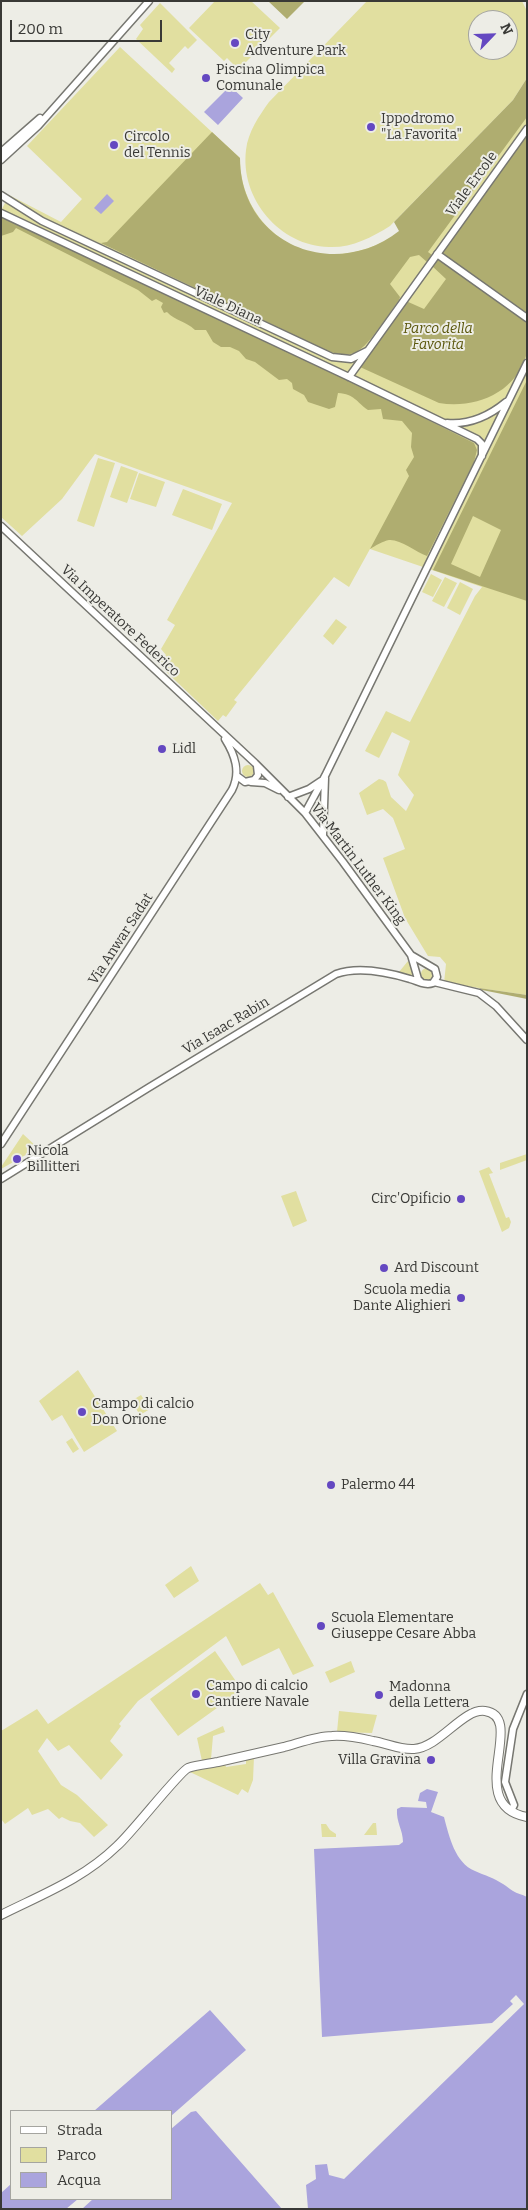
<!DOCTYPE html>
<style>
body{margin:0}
#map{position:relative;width:528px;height:2210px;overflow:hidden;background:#edede6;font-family:Bitter,serif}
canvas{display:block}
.frame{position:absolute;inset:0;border:2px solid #393936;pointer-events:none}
.legend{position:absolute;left:10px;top:2110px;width:162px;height:90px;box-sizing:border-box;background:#edede6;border:1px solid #a5a5a0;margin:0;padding:6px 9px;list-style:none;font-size:15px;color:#393936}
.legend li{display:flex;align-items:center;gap:10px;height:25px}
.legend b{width:25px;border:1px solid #a5a5a0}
.north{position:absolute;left:468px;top:10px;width:50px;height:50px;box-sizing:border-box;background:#edede6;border:1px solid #a5a5a0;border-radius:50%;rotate:66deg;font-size:14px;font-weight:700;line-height:20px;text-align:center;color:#393936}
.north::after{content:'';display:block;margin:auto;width:18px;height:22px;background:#6448c1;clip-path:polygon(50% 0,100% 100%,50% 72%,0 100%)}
.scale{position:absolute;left:10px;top:20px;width:152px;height:22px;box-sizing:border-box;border:2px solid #393936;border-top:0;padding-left:6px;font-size:15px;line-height:18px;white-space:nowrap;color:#393936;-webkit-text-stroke:4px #edede6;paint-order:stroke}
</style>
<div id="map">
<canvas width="528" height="2210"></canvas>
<div class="frame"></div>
<ul class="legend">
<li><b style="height:6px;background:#fff"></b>Strada</li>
<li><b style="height:14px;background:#e1dfa0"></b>Parco</li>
<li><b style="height:14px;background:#aaa4dd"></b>Acqua</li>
</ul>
<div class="north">N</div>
<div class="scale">200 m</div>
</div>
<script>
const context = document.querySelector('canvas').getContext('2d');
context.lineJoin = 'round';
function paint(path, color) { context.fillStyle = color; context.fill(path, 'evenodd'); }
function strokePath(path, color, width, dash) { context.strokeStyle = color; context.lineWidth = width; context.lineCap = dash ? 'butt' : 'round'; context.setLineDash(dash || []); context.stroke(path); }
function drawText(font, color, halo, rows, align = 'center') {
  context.font = font + ' Bitter,serif'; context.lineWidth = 4; context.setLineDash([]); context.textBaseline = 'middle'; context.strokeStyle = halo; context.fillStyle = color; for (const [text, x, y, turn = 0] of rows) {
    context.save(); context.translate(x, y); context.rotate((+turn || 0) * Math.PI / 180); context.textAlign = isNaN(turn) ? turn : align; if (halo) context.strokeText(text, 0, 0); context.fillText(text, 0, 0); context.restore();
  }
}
const green = new Path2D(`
 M215,1H251L280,28L246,62L237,68L227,58L224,61L189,28Z
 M367,1H522L527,11V78L513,100L390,226C371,238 351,248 329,247C280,246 240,199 246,150C248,132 259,116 269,102ZM478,20H508V50H478Z
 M160,3L197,40L188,49L185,46L169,63L175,69L172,73L136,39L143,29L140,25Z
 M120,47L240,158C240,190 254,218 279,237C311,262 356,258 390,238C411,226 432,202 450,186C476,163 501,140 527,117V995L444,983L446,964L440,957L428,956L405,918L383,858L405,849L393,818L383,809L367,815L359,793L379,779L383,780L386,782L391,797L406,811L414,795L398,775L410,741L392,732L379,758L365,751L386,711L410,722L475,596L482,587L370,549L349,587L334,577L234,700L237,702L226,717L223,715L218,721L158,664L166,655L161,649L175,625L167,620L232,503L95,454L62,499L22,536L1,517V211L9,195L61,222L82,199L27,146Z
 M98,458L115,463L94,527L77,521Z
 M121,466L138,472L127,503L110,497Z
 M139,473L165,482L156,507L130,499Z
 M183,489L222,504L212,530L172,515Z
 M431,574L442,580L433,597L422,592Z
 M445,577L457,583L444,607L432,601Z
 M460,582L473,589L460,615L447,608Z
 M336,619L347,627L333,645L323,636Z
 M242 771a6 6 0 1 1 12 0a6 6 0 1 1-12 0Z
 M408,961L413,968L412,976L399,972Z
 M421 974a6 6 0 1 1 12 0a6 6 0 1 1-12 0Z
 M23,1134L38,1148L1,1169V1167Z
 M527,1154V1160L500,1170V1163Z
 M489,1167L493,1173L489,1174L506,1218L509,1217L511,1222L509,1228L502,1232L479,1171Z
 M296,1191L307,1221L293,1227L281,1196Z
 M78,1370L117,1431L84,1452L62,1415L52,1421L39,1401Z
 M141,1395L150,1409L140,1415L131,1401Z
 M72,1438L79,1449L73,1453L66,1442Z
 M191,1566L199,1581L174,1598L165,1585Z
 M260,1583L268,1595L273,1592L314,1666L293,1675L279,1648L242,1666L226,1636L138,1701L119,1724L121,1726L110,1741L123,1755L101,1780L69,1745L58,1751L47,1738L38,1751L61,1785L77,1795L108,1825L94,1837L80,1823L70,1821L62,1817L59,1819L48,1809L32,1815L28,1808L5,1824L1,1819V1731L37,1709L48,1724Z
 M215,1651L242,1690L178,1736L150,1699Z
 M351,1661L355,1672L330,1683L325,1672Z
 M339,1711L377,1715L372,1733L337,1732Z
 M223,1726L225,1732L213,1736L211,1759L202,1761L197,1738Z
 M254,1757L253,1780L248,1793L242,1789L238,1795L190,1772L225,1764L226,1767L246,1764V1759Z
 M373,1823H376L377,1835H364Z
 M321,1824H326L330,1830L336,1834V1837H322Z`);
const forest = new Path2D(`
 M268,1H305L287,19Z
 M527,78V117L428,252L432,255L427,262L419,255L410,257L390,284L400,297L399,300C391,311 384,322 376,332C358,356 349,360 321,348L38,213L101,243L107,242L212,132L240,158C240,244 334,282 399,231L394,222L513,100Z
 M527,133V315L440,254Z
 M1,214L328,370L474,443L477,450L474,462L427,556C416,552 400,539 389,540C383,541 375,546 370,549L409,476L406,470L414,457L411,447L412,433L402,421L383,419L381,409L368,410C356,402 355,394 338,393L335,407L329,409L308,402L304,395L293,389L292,383L287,379L279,380L255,362L246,359L239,351L230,347H221L213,342L206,330H195C186,321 175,321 167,312L164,313L161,307L163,303L156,299L152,301L138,290L16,228L13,232L1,236Z
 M438,256L527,321C527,332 528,346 526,356C515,393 475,409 439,403L360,367L406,301L424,309L446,279L431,265Z
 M527,380V601L433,570ZM473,516L501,530L480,577L451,564Z
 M479,988L527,995V999L482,990Z`);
const water = new Path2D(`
 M230,86L243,98L218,125L204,112Z
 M107,194L114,201L101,214L94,208Z
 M427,1789L438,1792L431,1812L444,1817C449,1836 455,1863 475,1871C484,1875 494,1878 503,1884C507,1886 509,1889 513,1891C517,1894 522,1894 527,1897V2209H308L306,2185L316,2179L315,2165L327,2164L329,2175L344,2179L524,2004L516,1995L510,2001L513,2004L492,2023L322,2037L314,1849L399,1845L403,1842C403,1830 396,1822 397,1809L401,1807L427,1808L426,1802L418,1801L420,1793Z
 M210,2010L246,2050L171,2116V2111H94Z
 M196,2111L282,2209H82L93,2199H171V2129L191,2112Z
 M11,2184V2199H78L66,2209H1V2193Z`);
const tertiary = new Path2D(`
 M1,152L40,118
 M1,160L38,126L149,1
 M1,195L42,221L332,357L351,359L367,351
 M1,213L349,377L477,439L482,444V456
 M437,254L527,318
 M349,377L527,129
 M447,423C470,425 489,416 506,402
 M1,526L255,763L305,813L343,862L411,955L418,979L421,982
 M237,776L245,782L254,780L258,775L257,766
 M251,782L265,783L279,790
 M288,797L309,789L321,781
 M305,813L325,776L527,363
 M323,835L325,778
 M434,982L479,993L496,1006L527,1040
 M1,1144L232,790C241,772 235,755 225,739
 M1,1179L148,1088L336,974C359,966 387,972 410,979C418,981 425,986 433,983L437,977L435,969L411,955
 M511,1811L514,1805L505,1782L513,1729L527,1694`);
const secondary = new Path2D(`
 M1,1915C43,1894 83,1879 117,1846C131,1834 179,1772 188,1768C197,1765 208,1764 218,1762C240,1757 262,1752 284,1747C299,1743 317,1736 332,1736C345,1735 360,1738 373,1741C386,1743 400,1750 414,1749C440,1747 463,1708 485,1711C528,1717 462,1805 527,1817`);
const markers = [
 [235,43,5,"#6448c1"],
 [206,78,5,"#6448c1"],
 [371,127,5,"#6448c1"],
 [114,145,5,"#6448c1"],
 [162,749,5,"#6448c1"],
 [17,1159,5,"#6448c1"],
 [461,1199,5,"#6448c1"],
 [384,1268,5,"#6448c1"],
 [461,1298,5,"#6448c1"],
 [82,1412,5,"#6448c1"],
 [331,1485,5,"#6448c1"],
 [321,1626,5,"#6448c1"],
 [196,1694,5,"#6448c1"],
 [379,1695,5,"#6448c1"],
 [431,1760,5,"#6448c1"]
];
const poiNames = [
 ["City",245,35],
 ["Adventure Park",245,51],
 ["Piscina Olimpica",216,70],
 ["Comunale",216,86],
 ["Ippodromo",381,119],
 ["\"La Favorita\"",381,135],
 ["Circolo",124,137],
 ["del Tennis",124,153],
 ["Lidl",172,749],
 ["Nicola",27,1151],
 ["Billitteri",27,1167],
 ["Circ'Opificio",451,1199,"right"],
 ["Ard Discount",394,1268],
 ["Scuola media",451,1290,"right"],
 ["Dante Alighieri",451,1306,"right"],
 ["Campo di calcio",92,1404],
 ["Don Orione",92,1420],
 ["Palermo 44",341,1485],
 ["Scuola Elementare",331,1618],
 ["Giuseppe Cesare Abba",331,1634],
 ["Campo di calcio",206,1686],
 ["Cantiere Navale",206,1702],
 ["Madonna",389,1687],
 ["della Lettera",389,1703],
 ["Villa Gravina",421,1760,"right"]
];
const streetNames = [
 ["Viale Ercole",472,184,-54],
 ["Viale Diana",228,306,25],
 ["Via Imperatore Federico",120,621,43],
 ["Via Martin Luther King",358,864,53],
 ["Via Anwar Sadat",121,939,-57],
 ["Via Isaac Rabin",226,1026,-31]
];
const parkNames = [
 ["Parco della",438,329],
 ["Favorita",438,345]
];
paint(green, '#e1dfa0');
paint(forest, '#afad70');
paint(water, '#aaa4dd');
strokePath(tertiary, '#777771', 9);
strokePath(secondary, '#777771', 10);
strokePath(tertiary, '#fff', 6);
strokePath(secondary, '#fff', 8);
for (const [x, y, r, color] of markers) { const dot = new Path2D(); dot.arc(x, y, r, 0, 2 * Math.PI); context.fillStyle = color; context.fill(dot); strokePath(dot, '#edede6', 2); }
drawText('14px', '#393936', '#edede6', poiNames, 'left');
drawText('14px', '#393936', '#edede6', streetNames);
drawText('italic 14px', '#5a560b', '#edede6', parkNames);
</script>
